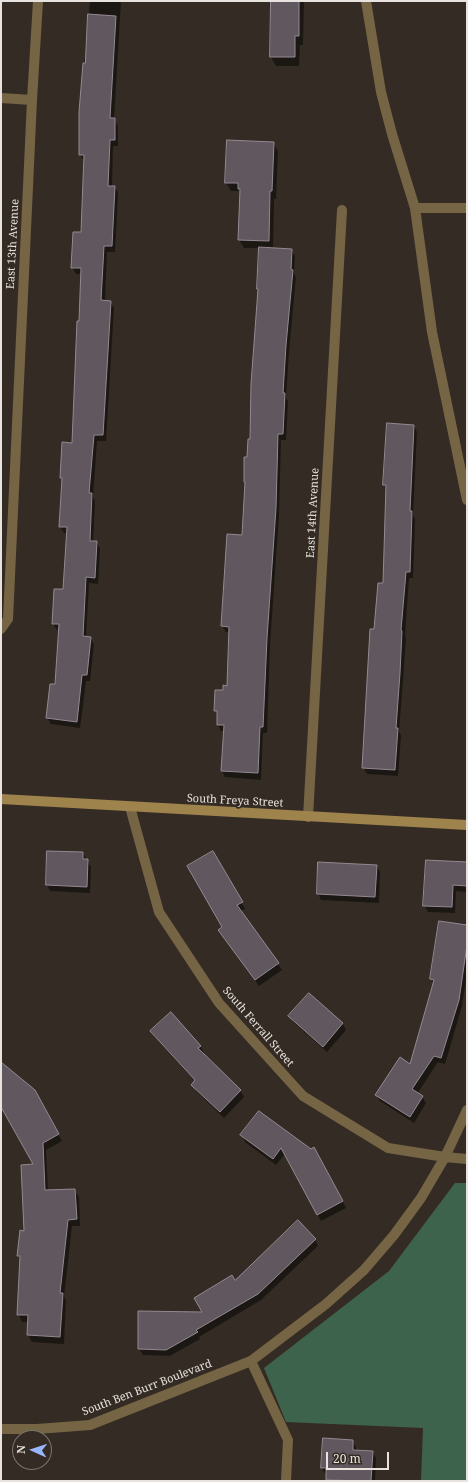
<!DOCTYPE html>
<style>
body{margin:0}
#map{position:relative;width:468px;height:1482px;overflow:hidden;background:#342c24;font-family:"Noto Serif",serif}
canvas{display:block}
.frame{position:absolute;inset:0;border:2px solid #e8e3de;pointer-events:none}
.north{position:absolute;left:12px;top:1430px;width:40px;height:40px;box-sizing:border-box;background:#342c24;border:1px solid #7c756e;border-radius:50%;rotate:273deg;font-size:11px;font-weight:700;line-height:16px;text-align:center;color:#e8e3de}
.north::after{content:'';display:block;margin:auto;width:14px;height:18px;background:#97b6fd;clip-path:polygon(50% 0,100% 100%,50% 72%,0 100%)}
.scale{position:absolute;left:326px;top:1452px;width:63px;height:18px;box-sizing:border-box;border:2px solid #e8e3de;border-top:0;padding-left:5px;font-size:12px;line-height:14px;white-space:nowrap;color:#e8e3de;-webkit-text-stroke:3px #342c24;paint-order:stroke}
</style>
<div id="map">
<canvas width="468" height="1482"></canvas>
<div class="frame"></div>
<div class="north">N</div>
<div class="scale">20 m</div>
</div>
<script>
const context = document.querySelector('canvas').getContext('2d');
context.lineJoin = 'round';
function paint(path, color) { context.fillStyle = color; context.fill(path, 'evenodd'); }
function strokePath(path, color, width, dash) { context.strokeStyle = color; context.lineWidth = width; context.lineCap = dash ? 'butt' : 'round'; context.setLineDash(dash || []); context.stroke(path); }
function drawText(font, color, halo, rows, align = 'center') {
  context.font = font + ' "Noto Serif",serif'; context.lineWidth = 3.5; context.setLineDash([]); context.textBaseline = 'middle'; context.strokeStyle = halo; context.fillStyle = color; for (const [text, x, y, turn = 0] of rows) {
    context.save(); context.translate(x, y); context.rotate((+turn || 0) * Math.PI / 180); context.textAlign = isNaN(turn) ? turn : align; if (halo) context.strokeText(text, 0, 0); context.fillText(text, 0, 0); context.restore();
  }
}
const forest = new Path2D(`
 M455,1183H467V1481H421L423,1428L286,1422L264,1368L389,1271Z`);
const shadow = new Path2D(`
 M90,1H121L114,119L118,126V146H113L112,187H115L118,193L115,252H107L105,301L110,302L114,308L106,441H97L93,497L95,501L93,542H96L100,548L98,584L89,583L86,637L90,638L94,644L90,681H86L80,728L51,724L47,718L56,685L60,630H57L53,624L64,590L67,533H64L60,527L63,481L61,477L73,444L82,274H76L72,267L82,233L84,161L80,155V112Z
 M272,1H304L303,45H300L299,66H276L271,57Z
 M273,143L278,151L276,199H274L273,249L291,250L295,256L294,274L296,277L289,352L286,398L288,401L286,440H281L279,515L270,645L267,733H263L261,780L225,777L222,771L225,731H221L218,725V716L215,711L228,687L230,632H226L222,626L243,536L245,482L251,440L259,291L260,248H244L239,240L240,191H231L226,183Z
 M414,426L417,432L413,515L415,519L413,578H409L405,636L406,638L403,680L399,732L401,735L398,776L367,774L363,767L375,630L384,584L387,489L384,485Z
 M48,852L83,853L91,867L90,893L50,891L47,885Z
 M213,853L245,909L241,911L282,970L259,986L223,936Z
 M467,863V892L456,891L455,913L428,912L424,905Z
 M377,866L380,872L379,903L321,900L318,893Z
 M467,926V973L462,1006L445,1064L438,1062L417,1094L422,1097L426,1103L414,1123L380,1101L376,1095L410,1065L434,984L431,979Z
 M309,994L343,1024L346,1030L327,1052L293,1022L289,1016Z
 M152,1031L200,1046L204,1053L202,1054L240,1091L244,1097L224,1118L196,1091L192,1085L195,1081L155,1037Z
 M1,1063L34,1090L62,1141L46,1150L48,1191L74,1190L79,1197L80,1226H72L64,1296L66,1301L64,1344L32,1342L28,1335L29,1322H22L18,1314L21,1260L18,1256L25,1232L35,1165L1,1107Z
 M242,1135L311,1150L314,1149L346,1208L321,1221L285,1154L276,1165L245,1142Z
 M315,1239L318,1246L261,1300L199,1337L200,1339L170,1356L143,1355L139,1349L204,1313L235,1282Z
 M352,1441L356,1447V1451L372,1452L376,1458L375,1481H327V1474H325L322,1468Z`);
const building = new Path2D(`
 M271,1H299V36H295V57H270Z
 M88,14L116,16L110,118H115V140H110L108,186H115L112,246H104L101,300L111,301L103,435H94L89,493H92L90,541H97L95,578L86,577L83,636L91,637L87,675H82L77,722L46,718L50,684H55L59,624H52L54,589H63L67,527H59L62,478H60L62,442L72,443L77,321H79L81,268H71L73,232H81L84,155H79V112L83,63H85Z
 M227,140L274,142L272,191H270L269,241L238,240L240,189H238V183H225Z
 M259,247L292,249L291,269L293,270L286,345L283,393H285L283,434H278L276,508L267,638L263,727H260L258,773L221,771L224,725H217V711H214L215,690H223V685L227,686L229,627L221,626L227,534L242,535L245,482H244V457H247L248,439H250L251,384L258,289H257Z
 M387,423L414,425L410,511H412L410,572H406L401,630L402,631L400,673L396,728H398L395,770L362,768L370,629H374L378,583H383L386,485H383Z
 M47,851L83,852V859H88L87,887L46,885Z
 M213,851L243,902L237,905L279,963L255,980L218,930L222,927L187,866Z
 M426,860L467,862V886L453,885L452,907L423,906Z
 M318,862L377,865L375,897L317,894Z
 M439,921L467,925V945L459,1000L441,1058L434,1056L412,1089L423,1096L410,1117L375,1095L400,1057L410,1064L434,980L430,979Z
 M309,993L343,1023L323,1047L288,1016Z
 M171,1012L201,1046L198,1048L241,1090L220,1112L191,1085L195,1080L150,1031Z
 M1,1062L35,1090L59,1134L43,1143L45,1190L75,1189L77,1219L68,1220L60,1293H63L60,1337L27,1335L28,1315H17L20,1256H17L20,1230L24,1231L21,1165L33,1164L1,1107Z
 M259,1111L311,1149L314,1147L343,1201L317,1215L281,1148L273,1159L240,1135Z
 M298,1220L316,1239L258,1294L196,1330L198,1332L166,1350L138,1349V1311L202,1312L194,1298L232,1275L235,1280Z
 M323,1438L353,1440V1450L373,1451L371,1481L326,1480V1468H321Z`);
const minor = new Path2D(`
 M366,1L381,92L392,134L415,208L432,332L467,500
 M1,98L32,100
 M415,208H467
 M1,629L8,619L32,100L38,1
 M130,807L159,912L219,1003L303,1096L388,1148L445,1157L467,1159
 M308,817L342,210
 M251,1361L288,1440L286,1481
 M1,1429H37L90,1425L251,1361L326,1304L364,1270L394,1235L421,1198L445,1157L467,1110`);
const secondary = new Path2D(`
 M1,799L467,825`);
const streetNames = [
 ["East 13th Avenue",13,244,-87],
 ["East 14th Avenue",313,513,-87],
 ["South Freya Street",235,801,3],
 ["South Ferrall Street",258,1027,49],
 ["South Ben Burr Boulevard",147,1388,-21]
];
paint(forest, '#3d634c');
paint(shadow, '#0007');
paint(building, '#61575f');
strokePath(building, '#948992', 1);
strokePath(minor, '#766544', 10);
strokePath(secondary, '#9f834d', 10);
drawText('11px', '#e8e3de', '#342c24', streetNames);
</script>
